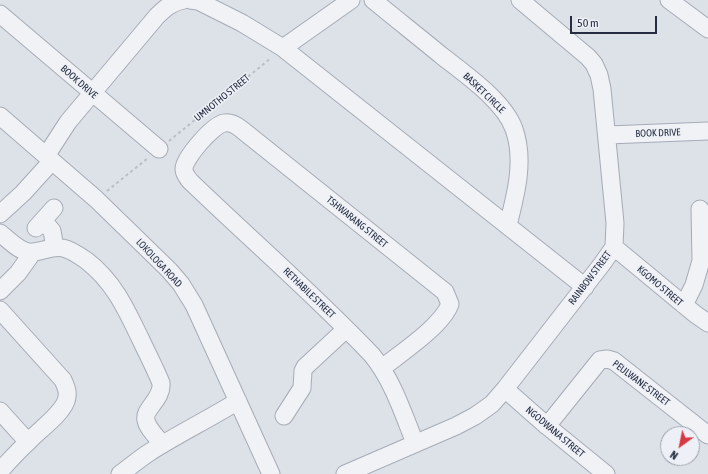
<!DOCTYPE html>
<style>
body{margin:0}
#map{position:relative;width:708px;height:474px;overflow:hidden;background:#dde1e8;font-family:"Asap Condensed",sans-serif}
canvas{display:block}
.north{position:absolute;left:660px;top:426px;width:40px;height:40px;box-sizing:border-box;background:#edf0f6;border:1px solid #9da2ad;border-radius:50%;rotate:213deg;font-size:11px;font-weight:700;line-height:16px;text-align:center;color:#262d40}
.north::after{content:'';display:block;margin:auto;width:14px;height:18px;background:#d63945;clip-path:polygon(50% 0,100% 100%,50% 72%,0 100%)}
.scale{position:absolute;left:570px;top:16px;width:87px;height:18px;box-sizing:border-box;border:2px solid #262d40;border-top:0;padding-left:5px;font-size:12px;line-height:14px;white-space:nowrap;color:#262d40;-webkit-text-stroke:3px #edf0f6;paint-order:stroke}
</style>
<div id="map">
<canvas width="708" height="474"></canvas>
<div class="north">N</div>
<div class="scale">50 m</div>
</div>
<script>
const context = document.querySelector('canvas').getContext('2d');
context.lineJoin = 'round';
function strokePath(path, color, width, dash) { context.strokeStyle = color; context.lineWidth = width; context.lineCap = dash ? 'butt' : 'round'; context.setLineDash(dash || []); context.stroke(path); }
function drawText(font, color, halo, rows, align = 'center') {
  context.font = font + ' "Asap Condensed",sans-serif'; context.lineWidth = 3; context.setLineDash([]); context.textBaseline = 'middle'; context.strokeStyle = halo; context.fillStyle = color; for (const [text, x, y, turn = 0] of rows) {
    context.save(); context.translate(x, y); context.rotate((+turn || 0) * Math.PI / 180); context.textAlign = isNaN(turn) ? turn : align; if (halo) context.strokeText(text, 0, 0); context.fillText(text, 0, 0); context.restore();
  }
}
const path = new Path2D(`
 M169,141L271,58
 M107,191L148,158`);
const minor = new Path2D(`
 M190,0L198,1L242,23L283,48L585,287
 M373,0C396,19 419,37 442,56C465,74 504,101 514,129C525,160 516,194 508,225
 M669,0L708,29
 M0,14L159,149
 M283,48L351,0
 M0,116L96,199L169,270L181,284L194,305L271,474
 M608,135L708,131
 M46,156L68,122L157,16C165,8 172,2 184,0
 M0,214L23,193L52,161
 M43,220L52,231L55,247
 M36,228L54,208
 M0,233C9,240 21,254 33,252C44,251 52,246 63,248C72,250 80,256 87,261C114,282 126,309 140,338C147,353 155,368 161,383C163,399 143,409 146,420C147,428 157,437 162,444
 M614,247L695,314L708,323
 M0,291L18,273L33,252
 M684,305L694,285L701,261L700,209
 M0,310L63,380C66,387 69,393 66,401C61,415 39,430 28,442C18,451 9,461 0,471
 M382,368C401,353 442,326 450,304L445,292L241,129C236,125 230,122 224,123C213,125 184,158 184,169C184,174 187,177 190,181C250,239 314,294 372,355C393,381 403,413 415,443
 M505,389L547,426L606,474
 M0,411L28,442
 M284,416L302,388L303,371L305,367L346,329
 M547,426L600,360L607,359L614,361L708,435
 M120,474C130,467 139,459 150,452C178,434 209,419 238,401
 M345,474L456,426L475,416L492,404L505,389L602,264L614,247L615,223L602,89L599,75L594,64L588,57L520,0`);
const streetNames = [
 ["BOOK DRIVE",79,82,41],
 ["BASKET CIRCLE",484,93,44],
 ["UMNOTHO STREET",222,98,-39],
 ["BOOK DRIVE",658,133,-2],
 ["TSHWARANG STREET",357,222,39],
 ["LOKOLOGA ROAD",159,263,47],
 ["RAINBOW STREET",590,278,-53],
 ["KGOMO STREET",660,286,40],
 ["RETHABILE STREET",309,293,44],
 ["PEULWANE STREET",641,383,37],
 ["NGODWANA STREET",555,432,40]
];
strokePath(minor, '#a6abb6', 19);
strokePath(path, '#bbbfc7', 2, [3, 3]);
strokePath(minor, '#f0f2f6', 17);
drawText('10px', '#262d40', '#edf0f6', streetNames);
</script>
